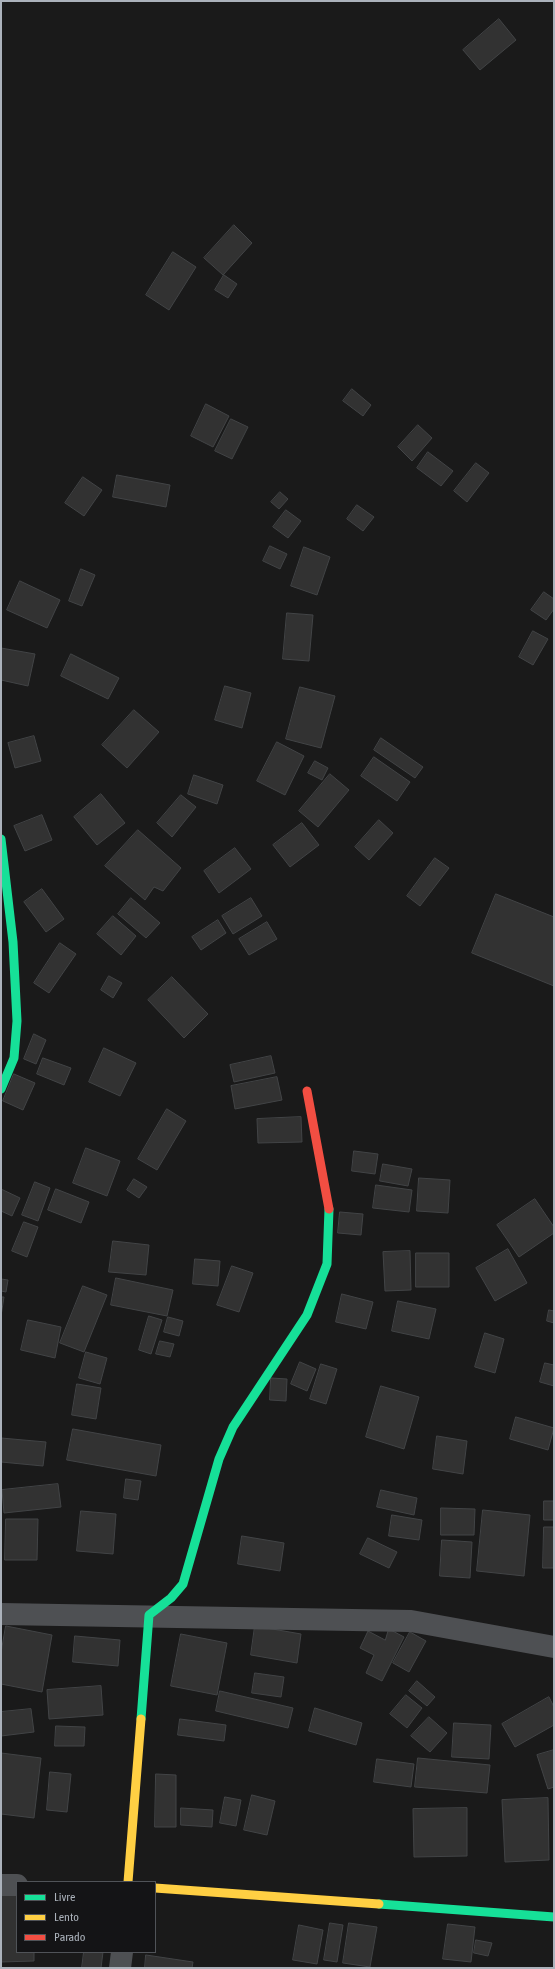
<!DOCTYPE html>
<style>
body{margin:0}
#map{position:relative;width:555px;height:1969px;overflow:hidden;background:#1a1a1a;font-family:"Asap Condensed",sans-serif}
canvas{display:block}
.frame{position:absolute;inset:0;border:2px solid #abb2bb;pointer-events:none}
.legend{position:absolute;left:16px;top:1881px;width:140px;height:72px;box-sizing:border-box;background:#141416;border:1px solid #505358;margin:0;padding:5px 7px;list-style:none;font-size:12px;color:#abb2bb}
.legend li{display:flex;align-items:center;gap:8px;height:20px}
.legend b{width:20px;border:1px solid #505358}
</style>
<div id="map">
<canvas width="555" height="1969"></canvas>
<div class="frame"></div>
<ul class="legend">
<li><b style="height:5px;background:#16e098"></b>Livre</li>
<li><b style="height:5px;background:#ffcf43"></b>Lento</li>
<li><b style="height:5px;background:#f24e42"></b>Parado</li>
</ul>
</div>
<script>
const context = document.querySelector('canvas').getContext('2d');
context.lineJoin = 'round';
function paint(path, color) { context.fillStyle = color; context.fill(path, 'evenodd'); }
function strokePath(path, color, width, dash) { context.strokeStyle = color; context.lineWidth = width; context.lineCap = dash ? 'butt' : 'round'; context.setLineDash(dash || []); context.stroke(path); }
const building = new Path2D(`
 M499,19L516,40L480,70L463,50Z
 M234,225L252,243L223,275L204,258Z
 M173,252L196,267L169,310L146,295Z
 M224,275L237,284L228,298L215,290Z
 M352,389L371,405L363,416L343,401Z
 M206,404L229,416L213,447L191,436Z
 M231,419L248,427L232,459L215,451Z
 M418,425L432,438L412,461L398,447Z
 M428,452L453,471L441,486L417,468Z
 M476,463L489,473L467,502L454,491Z
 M117,475L170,485L166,507L113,497Z
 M83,477L102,490L84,516L65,503Z
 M280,492L288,499L279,509L271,502Z
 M357,505L374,517L363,531L347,519Z
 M286,510L301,521L288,538L273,527Z
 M270,546L287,554L280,569L263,561Z
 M304,547L330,557L317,595L291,586Z
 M81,569L95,575L82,606L69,601Z
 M20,581L60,600L47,628L7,610Z
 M544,592L554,599V609L546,620L531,610Z
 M287,613L313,615L309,661L283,659Z
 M533,631L548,639L533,665L519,657Z
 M1,648L35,654L28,686L1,680Z
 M71,654L119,678L108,699L61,676Z
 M225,686L251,693L242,728L215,720Z
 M300,687L335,696L321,748L286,739Z
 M134,710L159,732L127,768L102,745Z
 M34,736L41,761L15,768L8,743Z
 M381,738L423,767L415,778L374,750Z
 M277,742L304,756L285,795L257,781Z
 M374,757L410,782L397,801L361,776Z
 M315,761L328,768L322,780L308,773Z
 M330,774L349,790L318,827L299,811Z
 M194,775L223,785L217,804L188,794Z
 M101,794L125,823L97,845L74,817Z
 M181,795L196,807L172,837L157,823Z
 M42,815L52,840L25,851L14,826Z
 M379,820L393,833L369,860L355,847Z
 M302,823L319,845L290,867L273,845Z
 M138,830L181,868L163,891L154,887L145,900L105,866Z
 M235,848L251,869L219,893L204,871Z
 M435,858L449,868L420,906L407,896Z
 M42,889L64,919L46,932L24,902Z
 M496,894L554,917V986L472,953Z
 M131,898L160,923L146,938L118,914Z
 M251,898L262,916L233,934L222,916Z
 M113,916L136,936L121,955L97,934Z
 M218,920L226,933L201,950L192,937Z
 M267,922L277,939L249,955L239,939Z
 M60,943L76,954L49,993L34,983Z
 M109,976L122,983L113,998L101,990Z
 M172,977L208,1014L184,1038L148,1000Z
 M34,1034L46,1040L36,1064L24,1059Z
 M104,1048L136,1063L120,1096L89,1082Z
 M271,1056L275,1073L234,1082L230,1065Z
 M43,1058L71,1068L64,1085L37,1074Z
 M14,1074L35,1083L23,1110L3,1101Z
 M277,1077L282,1100L235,1109L231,1086Z
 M167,1109L186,1121L157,1170L138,1159Z
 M301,1117L302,1142L258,1143L257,1119Z
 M86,1148L120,1161L107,1196L73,1183Z
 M354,1151L378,1154L375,1174L352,1171Z
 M383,1164L412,1169L408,1186L380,1181Z
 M419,1178L450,1180L448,1213L417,1211Z
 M134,1179L147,1187L139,1198L127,1190Z
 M35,1182L50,1188L38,1221L22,1215Z
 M376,1185L412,1190L409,1212L373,1208Z
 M1,1189L20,1198L12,1216L1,1211Z
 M56,1189L89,1202L81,1223L48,1210Z
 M535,1199L554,1227V1233L519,1257L497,1225Z
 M340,1212L363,1214L361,1235L338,1233Z
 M24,1222L38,1227L27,1257L12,1251Z
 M113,1241L149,1245L146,1275L109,1272Z
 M508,1249L527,1283L495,1301L476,1268Z
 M410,1251L411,1290L385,1291L383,1252Z
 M416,1253H449V1287H416Z
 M195,1259L220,1261L218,1286L193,1284Z
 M232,1266L253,1273L239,1312L217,1305Z
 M116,1278L173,1290L167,1316L111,1305Z
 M1,1279L8,1280L6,1292L1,1291Z
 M83,1286L107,1295L84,1352L60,1343Z
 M342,1294L373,1302L366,1329L336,1322Z
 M1,1297H4L1,1316Z
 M398,1301L436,1309L429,1339L392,1331Z
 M549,1310L554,1311V1323L547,1321Z
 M149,1316L162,1320L151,1354L139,1350Z
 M168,1317L183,1321L179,1336L164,1332Z
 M28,1320L61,1327L55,1358L21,1350Z
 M485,1333L504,1339L495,1373L475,1367Z
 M160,1341L174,1344L170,1357L156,1354Z
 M86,1352L107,1358L100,1384L79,1378Z
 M300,1362L316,1369L307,1391L291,1384Z
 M545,1363L554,1365V1386L540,1382Z
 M321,1364L337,1369L326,1404L310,1399Z
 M271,1378L287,1379L286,1401L270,1400Z
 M77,1384L101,1388L96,1419L72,1415Z
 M381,1386L419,1397L404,1449L366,1437Z
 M516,1417L554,1428L548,1450L510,1439Z
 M73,1429L161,1445L156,1476L67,1460Z
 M437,1436L467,1441L463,1474L433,1469Z
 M1,1438L46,1442L43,1466L1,1462Z
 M126,1479L141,1481L138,1500L124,1498Z
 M58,1484L61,1507L4,1513L2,1490Z
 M381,1490L417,1498L414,1515L377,1507Z
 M544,1501H554V1520H544Z
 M441,1508L475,1509L474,1535H441Z
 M483,1510L530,1515L524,1576L477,1571Z
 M81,1511L116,1514L113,1554L77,1551Z
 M392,1515L422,1520L419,1540L389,1536Z
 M6,1519H38L37,1560H5Z
 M544,1527H554V1568H543Z
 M242,1536L284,1543L280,1571L238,1564Z
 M368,1538L397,1552L389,1568L360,1554Z
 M442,1540L472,1542L470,1578L440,1576Z
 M6,1626L52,1635L42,1692L1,1684V1653Z
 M255,1626L301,1634L297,1663L251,1655Z
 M389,1629L404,1637L382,1681L366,1673L374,1655L360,1648L368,1631L385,1640Z
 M410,1632L426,1641L409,1672L393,1663Z
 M181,1634L227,1643L217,1695L171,1686Z
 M75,1636L120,1640L118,1666L73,1662Z
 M255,1673L284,1677L281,1697L252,1693Z
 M417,1681L435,1697L427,1706L409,1691Z
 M101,1686L103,1715L49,1719L47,1690Z
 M220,1691L293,1708L288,1728L216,1711Z
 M406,1695L422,1708L407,1728L390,1714Z
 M549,1697L554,1707V1725L515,1747L502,1724Z
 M315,1708L362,1723L356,1745L309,1731Z
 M31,1709L34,1732L1,1736V1712Z
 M429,1717L447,1733L430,1752L411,1736Z
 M180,1719L226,1725L224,1741L178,1735Z
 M454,1723L491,1725L489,1759L452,1757Z
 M56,1726L85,1727L84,1746H55Z
 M554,1750V1787L548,1789L537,1755Z
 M1,1753L41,1758L34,1818L1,1814Z
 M418,1758L490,1765L487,1793L415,1787Z
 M377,1759L414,1764L411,1787L374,1782Z
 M50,1772L71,1774L67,1812L47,1810Z
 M156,1774L176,1775V1827H155Z
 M252,1795L275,1801L267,1835L244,1830Z
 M225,1797L241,1800L236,1826L220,1823Z
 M548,1798L549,1860L505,1862L502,1800Z
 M181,1808L213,1810L212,1827L181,1825Z
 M467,1808V1856L414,1857L413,1809Z
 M1,1895H17V1952H34V1961L1,1962Z
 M330,1923L343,1925L337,1962L324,1960Z
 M349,1923L377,1927L370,1967L343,1963Z
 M448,1924L475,1927L471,1962L443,1959Z
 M299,1925L323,1930L317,1964L293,1960Z
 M476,1940L492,1943L488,1956L474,1953Z
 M84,1952H103L101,1968H82Z
 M146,1955L193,1962L192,1968H145Z`);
const street = new Path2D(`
 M1,1614L411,1621L554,1647
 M1,1885H17
 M120,1968L122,1952`);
const fast = new Path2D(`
 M1,839L13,942L17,1021L14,1058L1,1089
 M141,1719L149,1615L171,1598L183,1584L219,1459L233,1427L307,1315L327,1264L329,1209
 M379,1904L554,1917`);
const slow = new Path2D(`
 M128,1882L141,1719
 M155,1888L379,1904`);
const jam = new Path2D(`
 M307,1091L329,1209`);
paint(building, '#323232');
strokePath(building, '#424446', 1);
strokePath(street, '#4e5053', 22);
strokePath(fast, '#16e098', 9);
strokePath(slow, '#ffcf43', 9);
strokePath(jam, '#f24e42', 9);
</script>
